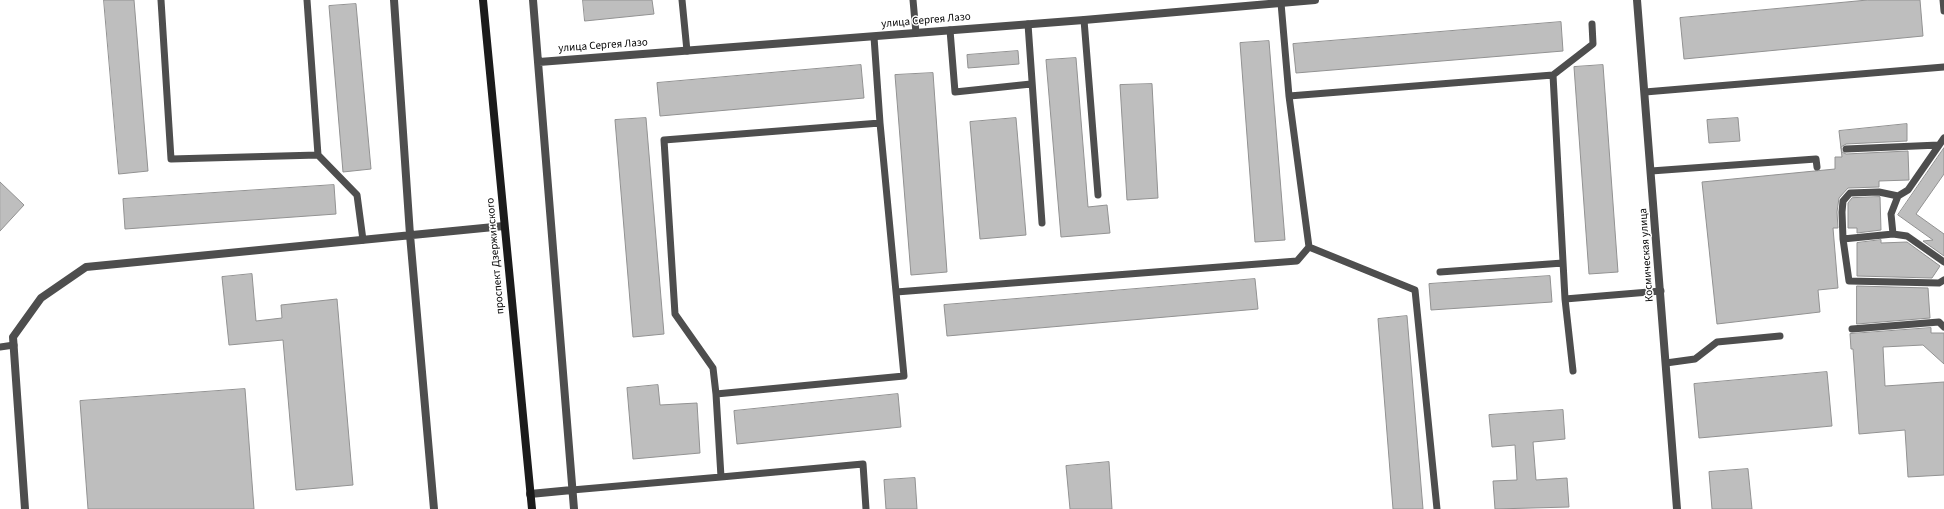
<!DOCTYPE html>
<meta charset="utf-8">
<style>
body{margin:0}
canvas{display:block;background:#fff}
</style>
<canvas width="1944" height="509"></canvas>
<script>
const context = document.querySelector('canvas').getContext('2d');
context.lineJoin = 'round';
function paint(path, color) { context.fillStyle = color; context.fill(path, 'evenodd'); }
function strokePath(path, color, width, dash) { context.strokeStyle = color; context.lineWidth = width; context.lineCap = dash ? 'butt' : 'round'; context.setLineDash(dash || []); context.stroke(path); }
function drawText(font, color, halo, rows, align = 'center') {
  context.font = font + ' "Source Sans 3",sans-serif'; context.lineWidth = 3; context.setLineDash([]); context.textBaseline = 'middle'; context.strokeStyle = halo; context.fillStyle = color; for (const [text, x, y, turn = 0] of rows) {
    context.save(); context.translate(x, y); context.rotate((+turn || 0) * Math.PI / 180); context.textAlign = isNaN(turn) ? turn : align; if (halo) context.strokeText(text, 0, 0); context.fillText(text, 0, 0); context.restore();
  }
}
const building = new Path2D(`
 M104,0H134L148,171L119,174Z
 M583,0H652L654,14L585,21Z
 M1868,0H1920L1923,36L1684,59L1680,18Z
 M356,4L371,169L343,172L329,6Z
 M1561,22L1563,51L1296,73L1293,44Z
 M1269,41L1285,240L1255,242L1240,43Z
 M1018,51L1019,64L968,68L967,55Z
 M1076,58L1088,207L1107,205L1110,233L1061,237L1046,60Z
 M861,65L864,98L660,116L657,83Z
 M1603,65L1618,272L1589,274L1574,67Z
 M933,73L947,272L911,275L895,75Z
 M1152,84L1158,198L1127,200L1120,85Z
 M646,118L664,334L633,337L615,120Z
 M1016,118L1026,235L980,239L970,122Z
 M1738,118L1740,141L1709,143L1707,120Z
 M1907,124V141L1846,144L1841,147L1842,152L1846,154L1908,151L1909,180L1879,181V187L1848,188L1839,198L1837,212L1838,228H1833L1838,288L1818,290L1820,312L1717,324L1702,182L1835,169V157H1842L1839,131Z
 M1944,148V174L1916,214L1944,234V256L1923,241L1933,240L1898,215Z
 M0,182L24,205L0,231Z
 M334,185L336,214L125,229L123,199Z
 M1880,197L1881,230L1857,233V228H1848V203L1852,198Z
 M1881,240V243L1907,242L1940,266L1932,278L1857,276V243Z
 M252,274L256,321L282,318L281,305L337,299L353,485L296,490L283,340L229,345L222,277Z
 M1550,276L1552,302L1431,310L1429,284Z
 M1255,279L1258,309L947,336L944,305Z
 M1857,286L1928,288L1930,318L1857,324Z
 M1407,316L1423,509H1393L1378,319Z
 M1931,328V333H1944V364L1923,345L1883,347L1885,386L1944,382V475L1908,477L1905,430L1859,434L1853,349H1851L1850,334Z
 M1827,372L1832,426L1699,438L1694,384Z
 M658,385L660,405L697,403L700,453L633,459L627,388Z
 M245,389L254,509H88L80,401Z
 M898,394L901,427L737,444L734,411Z
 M1563,410L1565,439L1533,442L1536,480L1567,478L1569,507L1495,509L1493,481L1517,480L1515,445L1492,447L1489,415Z
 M1109,462L1112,509H1070L1066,466Z
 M1748,469L1752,509H1712L1709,472Z
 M915,478L917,509H886L884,480Z`);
const lane = new Path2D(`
 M161,0L171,159L318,155L357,195L363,240
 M307,0L318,155
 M682,0L687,51
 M913,0L916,33
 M1943,0L1944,11
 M1084,20L1098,195
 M1028,24L1042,223
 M950,30L955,92L1031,84
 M874,37L880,123L896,292L1297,261L1309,247L1289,96L1281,3
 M1553,75L1593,44L1592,24
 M1645,92L1944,67
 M1289,96L1553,75L1565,299L1661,291
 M1846,149L1939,145
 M1651,171L1816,159L1817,167
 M1898,196L1879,192L1850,193L1843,201L1842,212L1843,239L1849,281L1939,283L1944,280
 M1893,234L1891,214L1898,196L1908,190L1944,138
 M1843,239L1893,234L1907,236L1944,262
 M1309,247L1415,290L1437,509
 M1440,272L1563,263
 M1565,299L1573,371
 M1852,329L1939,322L1944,327
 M0,347L14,345
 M1666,363L1695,359L1717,342L1780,336
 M716,394L713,368L675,314L664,140L880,123
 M721,477L863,464L866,509
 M572,490L721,477L716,394L904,376L896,292`);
const street = new Path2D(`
 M394,0L410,235L434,509
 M533,0L574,509
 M1637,0L1677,509
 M539,62L1084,20L1315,0
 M530,494L572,490
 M25,509L13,337L41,298L86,267L504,226`);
const secondary = new Path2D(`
 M483,0L532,509`);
const streetNames = [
 ["улица Сергея Лазо",926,21,-5],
 ["улица Сергея Лазо",603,46,-4],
 ["Космическая улица",1647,255,-94],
 ["проспект Дзержинского",496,256,-95]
];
paint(building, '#bebebe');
strokePath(building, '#929292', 1);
strokePath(lane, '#4e4e4e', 7);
strokePath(street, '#4e4e4e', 8);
strokePath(secondary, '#1b1b1b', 8);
drawText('11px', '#000', '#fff', streetNames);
</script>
